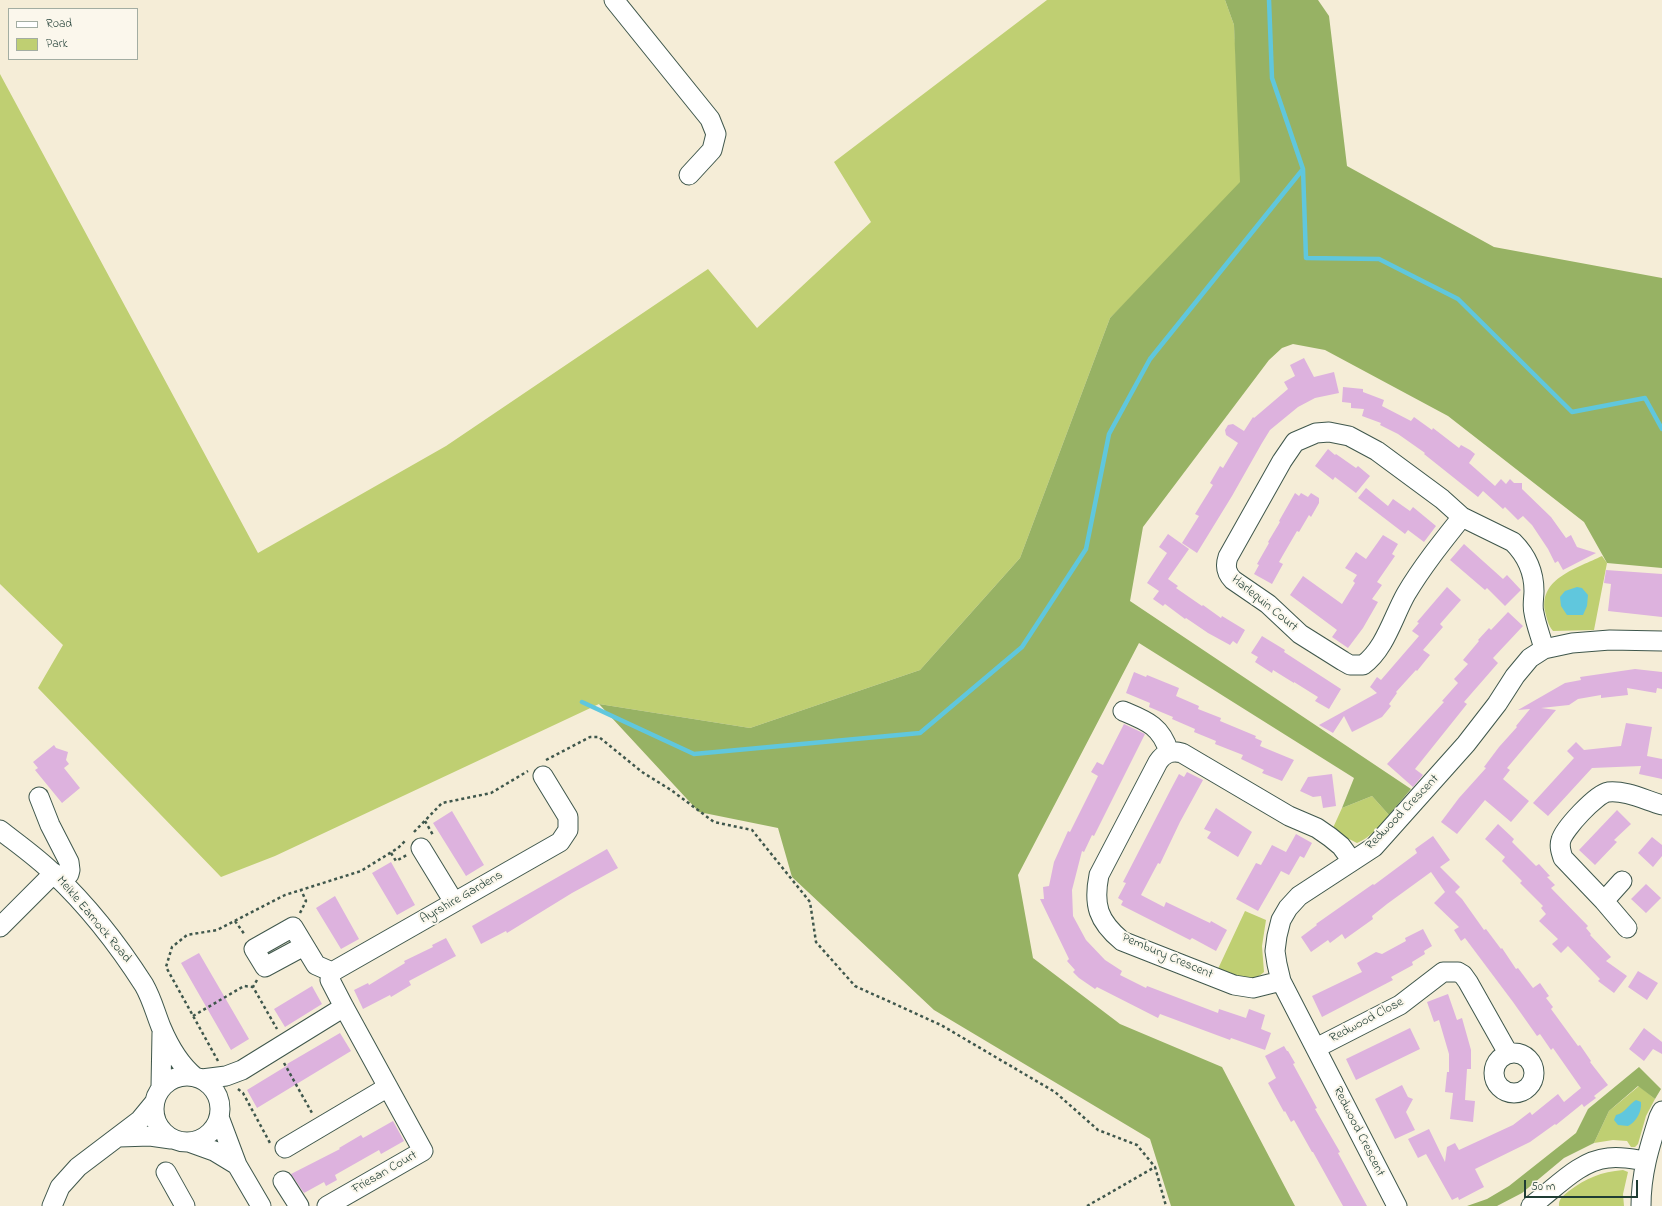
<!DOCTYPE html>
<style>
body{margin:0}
#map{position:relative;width:1662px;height:1206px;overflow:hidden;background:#f5edd7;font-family:"Indie Flower",sans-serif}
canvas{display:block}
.legend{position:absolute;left:8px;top:8px;width:130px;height:52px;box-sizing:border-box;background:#fbf7ec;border:1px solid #a3ada2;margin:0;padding:5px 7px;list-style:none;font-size:12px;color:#1f3d34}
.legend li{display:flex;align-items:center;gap:8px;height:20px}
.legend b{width:20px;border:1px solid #a3ada2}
.scale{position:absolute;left:1524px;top:1180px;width:114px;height:18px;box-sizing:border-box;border:2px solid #1f3d34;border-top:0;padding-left:5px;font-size:12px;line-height:14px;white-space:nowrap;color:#1f3d34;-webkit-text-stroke:3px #fbf7ec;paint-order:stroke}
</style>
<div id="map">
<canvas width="1662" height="1206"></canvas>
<ul class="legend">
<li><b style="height:5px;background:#fff"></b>Road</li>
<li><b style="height:11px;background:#bfcf72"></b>Park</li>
</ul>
<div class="scale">50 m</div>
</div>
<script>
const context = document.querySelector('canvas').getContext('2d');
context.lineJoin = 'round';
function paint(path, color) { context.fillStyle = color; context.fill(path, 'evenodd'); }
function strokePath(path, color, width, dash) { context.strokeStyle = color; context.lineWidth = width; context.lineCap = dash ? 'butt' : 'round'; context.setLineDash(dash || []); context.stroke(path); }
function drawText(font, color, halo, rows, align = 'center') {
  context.font = font + ' "Indie Flower",sans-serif'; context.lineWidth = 4; context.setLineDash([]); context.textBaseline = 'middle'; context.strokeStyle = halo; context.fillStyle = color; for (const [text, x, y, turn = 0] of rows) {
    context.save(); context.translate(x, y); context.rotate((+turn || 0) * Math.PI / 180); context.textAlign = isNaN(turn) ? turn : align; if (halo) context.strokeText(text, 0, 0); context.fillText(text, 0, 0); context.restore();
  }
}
const green = new Path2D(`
 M1047,0H1225L1234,25L1243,188L1110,318L1020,558L920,670L750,728L599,704L275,856L221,877L38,688L63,645L0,584V74L258,553L446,446L708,269L757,328L871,222L834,162Z
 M1602,556L1607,563L1594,630L1553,631C1548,625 1547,619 1545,611C1539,578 1578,568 1602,556Z
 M1372,796L1389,815C1380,826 1370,838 1357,843L1349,839L1345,842L1332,830L1342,808Z
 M1245,911L1266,920L1262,946L1264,972C1250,986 1233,976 1217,971Z
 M1639,1086L1655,1099L1646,1116L1638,1144L1635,1147H1631L1627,1141L1613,1140L1594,1143L1609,1111Z
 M1623,1170L1628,1172L1623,1194L1624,1206H1559C1558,1199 1564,1195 1569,1191C1586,1178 1601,1172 1623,1170Z`);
const forest = new Path2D(`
 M1225,0H1318L1329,16L1347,166L1494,247L1662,278V568L1607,563L1584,522L1448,416L1325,350L1293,344L1282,348L1269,360L1143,527L1130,601L1411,789L1389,815L1372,796L1342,808L1354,778L1139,643L1018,875L1033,958L1120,1024L1222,1067L1295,1206H1171L1150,1139L934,1010L792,877L778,828L699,812L599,704L750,728L920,670L1020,558L1110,318L1240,182L1234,25Z
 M1639,1067L1661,1089L1655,1099L1638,1086L1609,1111L1594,1143L1564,1158L1522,1193L1497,1206H1467L1487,1199L1509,1186L1576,1133L1588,1109Z`);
const water = new Path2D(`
 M1577,587L1582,588L1588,595L1587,606L1583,615H1567L1561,606L1560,597L1565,591Z
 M1636,1100L1641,1102C1642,1112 1636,1122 1628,1126L1618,1125L1614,1120L1616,1115C1625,1113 1629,1104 1636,1100Z`);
const stream = new Path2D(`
 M1269,0L1272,78L1303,169
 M582,702L694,754L920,733L1022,647L1086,549L1109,434L1150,359L1303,169L1306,258L1379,259L1458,299L1572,412L1645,398L1662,429`);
const building = new Path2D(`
 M1304,358L1314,377L1334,372L1339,393L1315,398L1298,407L1270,430L1262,443L1232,496L1197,553L1182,543L1199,516L1195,514L1213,485L1210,483L1220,466L1223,468L1238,443L1226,435L1225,430L1228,425L1233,424L1244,431L1253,417L1254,418L1288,389L1284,382L1295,376L1290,365Z
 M1343,387L1363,389V392L1384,400L1382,406L1411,421L1414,417L1432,430L1433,428L1459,448L1461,445L1470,450L1475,454L1469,463L1495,486L1501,479L1506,484L1510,479L1514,483H1522V489L1551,517L1566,538L1571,535L1577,547L1596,553L1563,570L1558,561L1555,563L1548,549L1532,525L1523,516L1518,520L1505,507L1503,509L1483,491L1478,497L1424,454L1425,453L1398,434L1380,425L1381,423L1362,416L1364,409L1351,408V403L1342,402Z
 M1328,449L1335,455L1336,454L1356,468L1358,466L1370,476L1356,493L1335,477L1333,480L1315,466Z
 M1366,488L1388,506L1393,499L1410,511L1413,507L1436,526L1424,542L1408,530L1405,534L1358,498Z
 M1295,493L1299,496L1301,493L1308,497L1311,493L1319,498V503L1311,517L1309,515L1299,532L1297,531L1283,555L1279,562L1283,564L1272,584L1254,574L1259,565L1257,564L1269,543L1268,542L1280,522L1279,521Z
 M1168,534L1189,549L1168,579L1178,586L1176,588L1202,606L1203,605L1221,618L1222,616L1245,630L1237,644L1233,641L1230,645L1208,633L1186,618L1185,619L1165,604L1163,606L1153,599L1159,591L1147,583L1167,553L1159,547Z
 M1383,535L1398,544L1392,554L1395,556L1377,582L1382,585L1372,599L1378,602L1363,628L1348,648L1332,637L1337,630L1290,595L1303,576L1342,604L1355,583L1353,581L1357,575L1345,568L1356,552L1366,559Z
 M1464,544L1503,579L1507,575L1521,590L1505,606L1487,588L1485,590L1450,560Z
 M1606,570L1662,574V617L1608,611L1611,584L1604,583Z
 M1447,587L1461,600L1440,624L1443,627L1423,650L1430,655L1417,671L1416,670L1396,692L1397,693L1389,704L1391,706L1382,717L1352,732L1344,716L1333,733L1319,725L1377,693L1370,687L1377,677L1381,680L1419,636L1412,631L1419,623L1417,622Z
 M1508,612L1523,626L1493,658L1498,663L1464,702L1467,704L1415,769L1423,775L1413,787L1387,764L1444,702L1442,701L1458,683L1454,679L1468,664L1463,660L1479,641L1478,640L1489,628L1491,630Z
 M1262,636L1285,650L1284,652L1341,689L1329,709L1315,701L1318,697L1294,682V683L1273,670L1272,673L1255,662L1258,657L1251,653Z
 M1635,669L1662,672V689L1657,688L1656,693L1627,688L1628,695L1601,698V695L1578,699L1569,705L1541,708L1556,710L1507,768L1510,770L1503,779L1529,801L1511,822L1485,800L1457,834L1441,822L1459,798L1486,768L1484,767L1499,747L1517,727L1516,726L1530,709L1518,710L1565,683L1581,680L1580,677Z
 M1134,672L1146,677L1147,675L1179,688L1176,696L1199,706L1198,709L1221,718L1220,721L1256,736L1255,738L1262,741L1260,746L1294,760L1282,781L1262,773L1264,770L1241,759L1243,755L1215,744L1216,741L1194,732L1195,729L1172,719L1173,717L1149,707L1150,703L1126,693Z
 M1626,723L1652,727L1647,756L1662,759V779L1639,774L1641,766L1592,768L1548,816L1533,803L1574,758L1567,751L1576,742L1584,750L1621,746Z
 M1124,724L1145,734L1094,836L1092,835L1084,852L1082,851L1072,890L1073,916L1086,940L1105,960L1122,971L1120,975L1146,988L1147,986L1218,1013L1219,1009L1246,1018L1249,1009L1265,1015L1261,1029L1271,1033L1265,1050L1231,1038L1230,1040L1160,1014L1158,1018L1097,987L1095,989L1079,978L1073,972L1075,970L1067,961L1069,959L1040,899H1044L1043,887L1049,886L1054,862L1068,831L1070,832L1098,776L1091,772L1097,762L1103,765Z
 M54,745L56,748L68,752L66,760L69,764L64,768L80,788L62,803L35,770L38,768L33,762Z
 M1187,772L1203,780L1180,822L1160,864L1158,863L1141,895L1164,907L1166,902L1210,923L1211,921L1227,930L1216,951L1192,938L1190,940L1121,905L1123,901L1118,898L1126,883L1123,882L1171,789L1179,774L1184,777Z
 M1332,774L1336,806L1323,808L1321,796L1313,797L1300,791L1308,777Z
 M1216,808L1252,832L1238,857L1207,838L1211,832L1204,829Z
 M1617,810L1631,824L1614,840L1617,842L1595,865L1579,850Z
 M452,811L484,865L466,876L433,823Z
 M1498,824L1514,839L1512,842L1536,866L1539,864L1550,876L1547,877L1555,885L1551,888L1588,926L1586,928L1591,934L1590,935L1611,957L1606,961L1627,976L1614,993L1598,981L1600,979L1568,946L1561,953L1552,944L1558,939L1539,921L1546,914L1541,908L1543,906L1520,883L1522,881L1502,861L1505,857L1485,839Z
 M1296,834L1312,843L1304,858L1300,856L1289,875L1281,871L1258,911L1236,899L1256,863L1261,865L1272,845L1286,852Z
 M1433,836L1450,860L1440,867L1460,887L1455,892L1462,899L1484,930L1486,929L1501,949L1502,948L1516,969L1518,968L1533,988L1540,983L1549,996L1546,998L1553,1007L1551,1009L1578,1046L1580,1045L1591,1061L1590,1062L1608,1085L1594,1096L1596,1098L1584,1107L1582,1104L1556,1125L1555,1124L1530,1142L1475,1169L1484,1187L1459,1200L1458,1197L1452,1200L1426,1154L1418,1158L1408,1139L1429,1129L1445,1162L1447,1147L1455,1143L1459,1150L1513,1125L1530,1112L1532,1115L1558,1094L1564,1102L1581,1088L1553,1048L1551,1050L1540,1034L1537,1036L1513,1002L1465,938L1461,941L1454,930L1459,927L1434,903L1445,892L1431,872L1387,904L1372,916L1373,919L1345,939L1342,934L1330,943L1328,940L1311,952L1301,937L1317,925L1316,924L1373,884L1374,885L1417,853L1415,849Z
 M1652,837L1662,845V856L1653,867L1638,853Z
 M607,849L618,868L572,893L507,933L506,931L481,944L472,926Z
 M391,862L415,905L397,915L372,873Z
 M1646,884L1661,898L1646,913L1631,899Z
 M335,896L359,939L341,949L316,908Z
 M1423,929L1432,946L1424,951L1425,954L1412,962L1413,965L1391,977L1393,980L1322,1017L1312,996L1362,972L1357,963L1376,952L1382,954L1406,941L1405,938Z
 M446,938L456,956L409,981L411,985L391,997L390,995L363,1009L354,990L368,983L369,985L405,963L404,961L433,947L432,945Z
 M199,953L249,1039L231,1050L181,963Z
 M1638,971L1658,983L1647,1000L1628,987Z
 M312,986L322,1004L285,1027L274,1009Z
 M1448,994L1457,1020L1462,1018L1471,1050V1069H1467L1465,1100L1475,1101L1473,1122L1450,1119L1453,1093L1445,1092L1447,1072H1449V1054L1439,1020L1434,1022L1427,1002Z
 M1410,1028L1420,1049L1356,1080L1346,1059Z
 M1644,1028L1662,1042V1054L1653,1049L1644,1061L1629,1049Z
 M340,1033L351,1051L257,1108L247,1090L288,1065L287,1064Z
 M1284,1046L1287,1051H1288L1295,1063L1293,1064L1317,1108L1315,1109L1340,1152L1338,1153L1367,1206H1343L1313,1152H1312L1294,1120L1291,1122L1285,1111L1284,1112L1268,1083L1276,1078L1265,1056Z
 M1402,1085L1408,1097L1413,1099L1406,1112L1415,1130L1395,1139L1375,1099Z
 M393,1121L404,1141L381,1154L379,1150L335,1175L337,1180L326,1186L324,1182L304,1193L291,1174L340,1149L339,1148L361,1135L363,1138Z`);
const path = new Path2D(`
 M546,760L590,737H599L642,772L671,790L714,822L752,830L810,902L816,942L855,986L941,1025L1055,1092L1098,1130L1137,1145L1155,1167
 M425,821L433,835
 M414,832L442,803L491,793L528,771
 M391,853L396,861L407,855
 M300,913L306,901L301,890
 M235,921L245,935
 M257,980L253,987L277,1029
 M193,1016L244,986L253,987
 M218,1061L166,967L172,947L187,935L217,930L285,895L361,871L398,848L405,841
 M284,1063L312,1113
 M238,1089L243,1093L270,1143
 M1087,1206L1155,1167L1166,1206`);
const minor = new Path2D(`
 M614,0L710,119L716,134L712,150L689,175
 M1462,517C1442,542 1422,567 1406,594C1393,617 1385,649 1363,665H1350L1343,661L1300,634L1268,604L1233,580C1226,573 1225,566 1228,557L1282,461L1295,442L1316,433L1329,432L1349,436L1377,451L1442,499L1462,517L1513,542C1527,556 1534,571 1534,591C1534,598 1532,606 1534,613C1536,625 1541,637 1544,649
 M1123,711C1147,721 1161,726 1169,752
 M39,797L50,825L69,862L70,870L69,874L57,877
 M0,830C18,844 38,858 54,874C88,906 119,946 144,985C152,999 155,1012 161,1027C169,1046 179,1064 195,1077
 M421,848L454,902
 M1604,901L1622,881
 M0,927L54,873
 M1627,928L1604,901L1563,858C1561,852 1559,846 1561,840C1564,829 1596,794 1608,792C1625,790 1645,800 1662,805
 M304,946L265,967L254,949L293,927L316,965L332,972
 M1281,981L1253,988L1234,985L1122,941C1098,921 1093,905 1099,875L1158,762C1164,753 1172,750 1182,753L1289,816L1317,828L1330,837L1341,846L1352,861
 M1316,1048L1400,1005L1443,972H1458L1463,975L1468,982L1508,1053
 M1494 1073a20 20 0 1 1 40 0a20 20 0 1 1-40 0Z
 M154 1109a33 33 0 1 1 66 0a33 33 0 1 1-66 0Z
 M202,1079L226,1076L242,1070L344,1007
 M161,1087L162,1033
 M219,1117L237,1165L261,1206
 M119,1137L150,1136L171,1139
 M189,1142L214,1151L237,1165
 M285,1148L388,1087
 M166,1172L185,1206
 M283,1181L299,1206
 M52,1206L60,1187L78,1167L140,1120L154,1103
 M327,1206L423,1151L344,1007L330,980L332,972L560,842L568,830V817L543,776
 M1397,1206L1281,981L1277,964L1275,951L1277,936L1281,920L1288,908L1299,896L1374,847L1466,744L1497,704L1515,676L1530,658L1544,649L1572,643L1610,640L1662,641
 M1531,1206C1555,1189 1578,1161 1608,1158C1621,1156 1633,1159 1645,1161
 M1641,1206C1641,1174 1649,1148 1659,1117L1662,1111`);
const streetNames = [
 ["Harlequin Court",1264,604,39],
 ["Redwood Crescent",1403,813,-46],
 ["Ayrshire Gardens",462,898,-30],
 ["Meikle Earnock Road",93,920,50],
 ["Pembury Crescent",1167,957,23],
 ["Redwood Close",1367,1021,-28],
 ["Redwood Crescent",1358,1132,63],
 ["Friesan Court",385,1173,-30]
];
paint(green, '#bfcf72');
paint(forest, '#97b264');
paint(water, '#60c7dd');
strokePath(stream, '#60c7dd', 4.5);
paint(building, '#ddb2de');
strokePath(minor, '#3f574c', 21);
strokePath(path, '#3f574c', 2.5, [3, 3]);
strokePath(minor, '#fff', 19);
drawText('13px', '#1f3d34', '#fbf7ec', streetNames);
</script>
